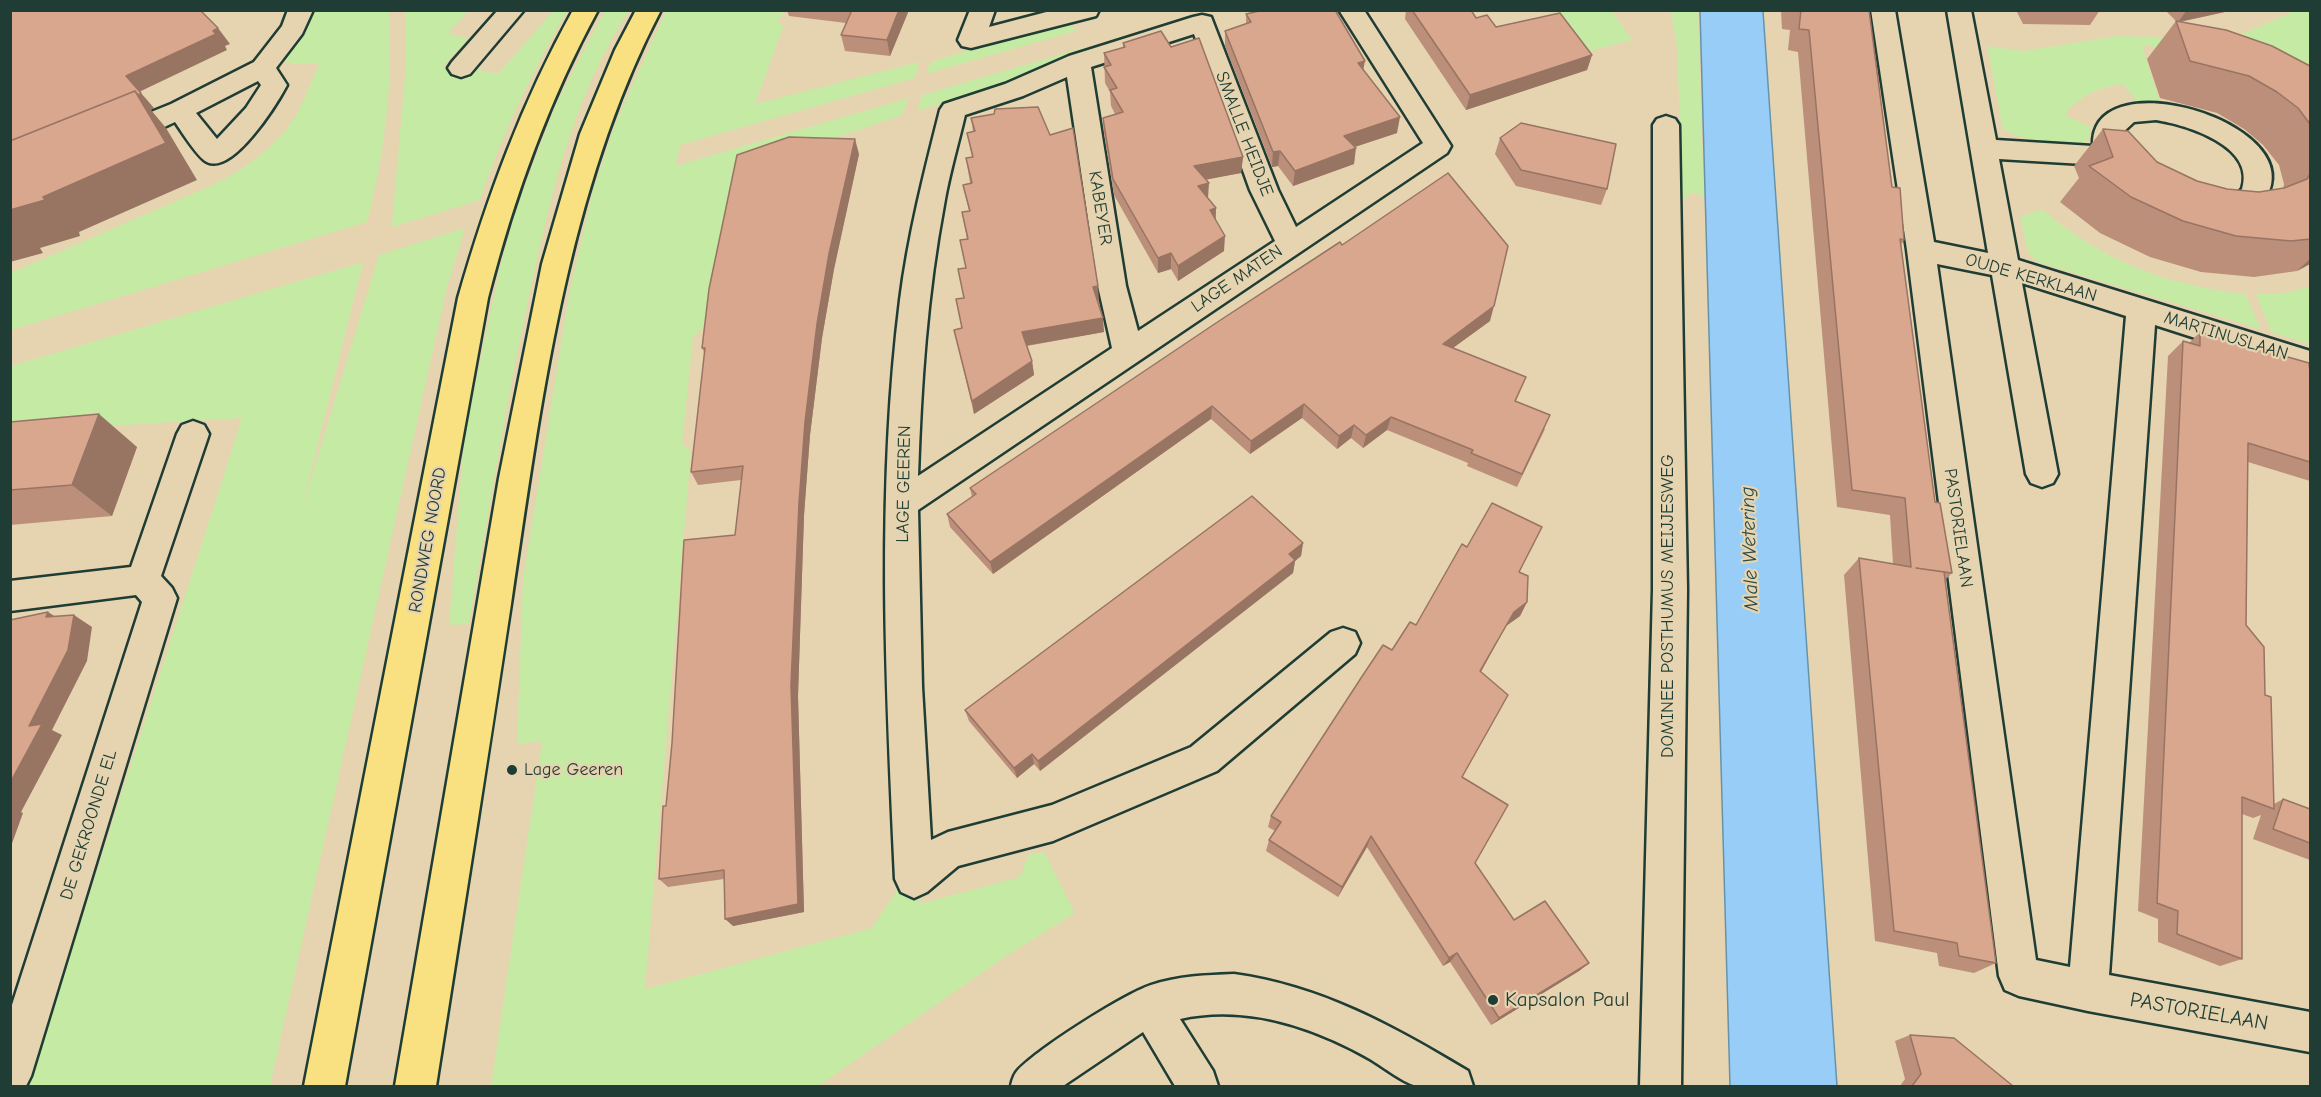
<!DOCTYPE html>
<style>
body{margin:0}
#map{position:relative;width:2321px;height:1097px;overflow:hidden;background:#e6d4b1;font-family:"Comic Neue",sans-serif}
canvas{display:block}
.frame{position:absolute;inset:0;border:12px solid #1f3d34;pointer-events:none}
</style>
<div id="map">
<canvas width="2321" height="1097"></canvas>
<div class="frame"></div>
</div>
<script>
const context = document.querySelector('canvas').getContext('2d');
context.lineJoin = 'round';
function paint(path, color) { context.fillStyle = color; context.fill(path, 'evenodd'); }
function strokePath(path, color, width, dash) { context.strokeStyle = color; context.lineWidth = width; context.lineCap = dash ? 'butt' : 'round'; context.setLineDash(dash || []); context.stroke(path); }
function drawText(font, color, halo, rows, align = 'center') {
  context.font = font + ' "Comic Neue",sans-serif'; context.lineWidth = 4.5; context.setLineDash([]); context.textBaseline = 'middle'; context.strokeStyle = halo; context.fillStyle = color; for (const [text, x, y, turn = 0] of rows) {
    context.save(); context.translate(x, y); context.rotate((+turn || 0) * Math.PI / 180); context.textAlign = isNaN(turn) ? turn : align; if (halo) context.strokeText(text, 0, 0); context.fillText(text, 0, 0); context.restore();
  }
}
const green = new Path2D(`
 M605,10L629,11C572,96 549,202 528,301C505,408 488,516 469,624L449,625L464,438L499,272L515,212L556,104Z
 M310,11H389C393,81 385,154 367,222L11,330V273L215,184C242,170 270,151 288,127C302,109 310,84 319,64H293L280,59Z
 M406,11H468L448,33L468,39L443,66L472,73L476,69L498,74L553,11H567C532,72 502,133 480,200L392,227L405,75Z
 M666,11H784L777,24L784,25L755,104L919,62L915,78L680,145L675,166L909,98L902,115L735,173L703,328L693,337L682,443L691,451L645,989L872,928L897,890L923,903L1020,877L1028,855L1044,852L1075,913L1008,955L818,1086H491L542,741L517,744L523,579L570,289L593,191L615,124Z
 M1556,11H1612L1632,40L1590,51Z
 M1671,11H1698L1704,200L1699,193H1690L1683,202L1677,47Z
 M2295,11H2310V109L2161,48L2142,45L2160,102L2136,101L2123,84C2099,88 2079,95 2065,115L2091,127L2088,142C2058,149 2030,143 2003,129L1987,46L2023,51L2117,36L2202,38L2240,35Z
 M1071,24L1076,31L926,74L931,62L981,46Z
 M1086,47L1090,53L918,111L922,95Z
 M2042,209C2104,262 2164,284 2245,294L2261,329L2037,262L2028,252L2020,217Z
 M465,228L446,291L270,1086H28L242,418L124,425L11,438V366L363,262L302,508L379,255Z
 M2310,287V344L2271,332L2256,294H2279Z`);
const water = new Path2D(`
 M1700,11H1763L1837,1086H1730Z`);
const minor = new Path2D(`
 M288,10H313L302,34L276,68L287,85C277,104 233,175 207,162C198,158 182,132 175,122C156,130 129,148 109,143L105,136L109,129L171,104L254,62L282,26ZM258,81L261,85L246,108L217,139L196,113Z
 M498,10H524L470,74L461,77L452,74L448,68L452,62Z
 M970,10H995L989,27L1054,10H1099L1096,16L971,48L962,46L958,40Z
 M1339,10H1364L1451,146L1447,153L918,510L922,687L931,840L948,832L1052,805L1191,747L1331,632L1343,628L1355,632L1360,643L1355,654L1217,771L1053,841L958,866L927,892L914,898L901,892L895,879C886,686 876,492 900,300C908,236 924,173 940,110L944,104L1005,84L1069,56L1193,17L1202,15L1211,17L1278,190L1296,227L1423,143ZM1194,34L1250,190L1275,241L1138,331L1126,286L1091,67ZM1067,77L1098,286L1112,348L918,476C921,385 927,295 944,205C949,175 958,145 965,115L1023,96Z
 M1871,10H1895L1934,242L1988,253L1947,10H1971L1996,140L2093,146C2089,62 2287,116 2271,185C2257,243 2162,219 2127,196C2116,188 2107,177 2100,165L1999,159L2018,260L2310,351V375L2155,325L2109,975L2310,1012V1052L2088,1011L2019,996L2005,990L1999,976L1907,250ZM2156,120C2187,125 2256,146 2242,189C2211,225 2118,182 2120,135L2134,122ZM1937,264L1992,275L2026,474L2031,483L2042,487L2053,483L2058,474L2022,283L2126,316L2070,967L2036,960Z
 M1666,116L1675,119L1679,125L1687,590L1681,1086H1640L1653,590V125L1657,119Z
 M193,421L204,425L209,434L161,576L172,588L177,598L31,1076L26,1086H10V1011L142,602L136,595L10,611V581L131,567L177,434L182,425Z
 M1234,974C1321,986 1393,1026 1468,1071L1473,1086C1456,1086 1436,1089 1418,1086C1406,1085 1382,1066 1370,1059C1313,1027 1246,1004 1180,1019L1213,1071L1218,1086H1175L1143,1032L1063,1086H1011C1012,1081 1014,1074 1018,1070C1039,1048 1122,995 1151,985C1178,976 1206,975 1234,974Z`);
const major = new Path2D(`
 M573,10H598C548,102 514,197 488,298L345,1086H304L458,298C487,197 522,102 573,10Z
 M636,10H661C566,192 541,404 511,604C487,765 461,925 436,1086H395L499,478L542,264L580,134L615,50Z`);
const wall = new Path2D(`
 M787,10H909L890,56L845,51L841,35L846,23L789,16Z
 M1406,10H1471L1476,18L1496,27L1592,55L1587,70L1466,110L1405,19Z
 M1781,10H1869L1892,187L1904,240L1901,245L1935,502L1952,573L1945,580L1996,963L1974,973L1939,966L1937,953L1875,941L1844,575L1859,558L1893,564L1890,515L1837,507L1798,52L1788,50L1790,30L1782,29Z
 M2016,10H2100L2090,25L2023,24Z
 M2165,10H2234L2180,22L2310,66V264L2297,271L2254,277L2201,272L2150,257L2100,233L2060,202L2079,178L2074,166L2103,129L2157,162L2197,181L2227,189L2259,192L2283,189L2284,184L2279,165L2263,145L2244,129L2217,113L2160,98L2147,59L2176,21Z
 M1246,14L1363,70L1397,133L1355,147L1354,164L1293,186L1278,166L1272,167L1225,46V31L1246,24Z
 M1123,43L1243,157L1241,173L1206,179L1208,198L1216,208V220L1224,251L1178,281L1171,269L1158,273L1114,195L1104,134L1103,118L1115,114L1111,106L1110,92L1105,83L1104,53L1123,48Z
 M971,118L1099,301H1098L1104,332L1027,346L1032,361L1034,375L974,414L954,330L962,328L966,268L960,240L967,239L962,212L969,211L963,185L970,183L966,158L972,157L967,133L973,132Z
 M1500,138L1607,189L1601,205L1516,186L1495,154Z
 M859,154L834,269L822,338L810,435L804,515L798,696L804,912L733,926L724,879L668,887L659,879L666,806L735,535L741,480L698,485L691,472L705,354L702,348Z
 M1342,245L1490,321L1453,348L1526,377L1516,401L1545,429L1517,487L1467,466L1468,463L1387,430L1363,448L1351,438L1337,449L1302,418L1250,454L1211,419L993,574L950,527L947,514L972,497L970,488Z
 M2200,332L2310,372V481L2248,462L2246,625L2265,695L2274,804L2283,799L2310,809V860L2253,839L2261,815L2253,818L2242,814V959L2220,966L2158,942V919L2138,911L2168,356L2183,341L2189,343Z
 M10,422L137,447L112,516L10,525Z
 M1535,542L1519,572L1527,602L1520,616L1506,626L1481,672L1462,777L1475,863L1514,920L1589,963L1579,971L1491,1025L1450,962L1443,966L1367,847L1338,897L1266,851L1269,840L1275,831L1268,827L1271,816L1392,650L1416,625L1467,547Z
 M1303,543L1301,556L1295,561L1293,573L1040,771L1034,764L1017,778L969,721L965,710Z
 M1910,1035L2013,1086H1900L1905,1079L1895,1041Z`);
const shadedWall = new Path2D(`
 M899,10H909L890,56L887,40Z
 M2187,10H2234L2178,22Z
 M218,28L230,44L225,46L227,50L139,92L126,76Z
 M1592,55L1587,70L1466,110L1470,95Z
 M1365,61L1362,76L1358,63Z
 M141,93L154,108L151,110L166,128L197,180L79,232L80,236L40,248L43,253L10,262V147Z
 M1400,117L1397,133L1342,151L1344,136Z
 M855,139L859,154L834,269L822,338L810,435L804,515L798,696L804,912L733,926L725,919L791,685L799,503L805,422L817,324L829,254Z
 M1356,148L1354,164L1293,186L1295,171Z
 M1280,151L1278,166L1272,167L1273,152Z
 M1243,157L1241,173L1194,182V166Z
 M1209,183L1208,198L1198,186Z
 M1216,208L1215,224L1210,210Z
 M1225,236L1224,251L1178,281V266Z
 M1171,253V269L1158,273V258Z
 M2310,259V264L2297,271Z
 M1098,286L1099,301L1094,302L1093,287Z
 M1494,306L1490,321L1439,358L1443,344Z
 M1103,318L1104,332L1024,346L1022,332Z
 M1032,361L1034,375L974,414L972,401Z
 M1304,404L1302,418L1250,454L1251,441Z
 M1212,406L1211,419L993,574L990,562Z
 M99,414L137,447L112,516L72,485Z
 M1391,417L1387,430L1363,448L1366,435Z
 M1354,425L1351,438L1337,449L1339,436Z
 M1303,543L1301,556L1295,561L1293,573L1040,771L1038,761Z
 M1527,602L1520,616L1506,626L1474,684L1480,671L1514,612Z
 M48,612L67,624L46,617Z
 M74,615L92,627L87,661L52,730L62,735L21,812L23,813L10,849V783L29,726Z
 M1032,754L1034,764L1017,778L1014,768Z
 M1371,836L1367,847L1338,897L1342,887Z
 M1457,953L1450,962L1443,966L1449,958Z
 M1589,963L1579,971L1491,1025L1499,1018Z`);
const building = new Path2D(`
 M10,10H200L218,28L213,31L216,34L126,76L141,93L138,95L135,91L10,141Z
 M852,10H899L887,40L841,35Z
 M1264,10H1335L1365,61L1358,63L1400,117L1344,136L1356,148L1295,171L1280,151L1273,152L1225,31L1251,22L1246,14Z
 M1412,10H1471L1476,18L1487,15L1496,27L1560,13L1592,55L1470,95Z
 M1801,10H1869L1892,187L1900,188L1904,240L1900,239L1935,502L1940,503L1952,573L1916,568L1944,572L1996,963L1959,956L1957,943L1894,931L1859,558L1911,567L1905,498L1852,490L1809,30L1799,29Z
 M2176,21L2226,30L2272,46L2310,66V124L2298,108L2277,92L2249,76L2190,61Z
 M1161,31L1171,47L1199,38L1243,157L1194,166L1209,183L1198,186L1216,208L1210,210L1225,236L1178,266L1171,253L1158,258L1113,179L1103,118L1123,112L1110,90L1117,88L1104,67L1111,65L1104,53L1125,47L1123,43Z
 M135,91L166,143L43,197L45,200L10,210V141Z
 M1038,107L1050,135L1073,128L1098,286L1093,287L1103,318L1022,332L1032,361L972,401L954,330L962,328L956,299L964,298L958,269L966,268L960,240L968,239L962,212L970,211L963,185L972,183L966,158L973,157L967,133L975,131L971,118L994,114L995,109Z
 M1521,123L1616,144L1607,189L1521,170L1500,138Z
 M2103,129L2128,131L2157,162L2197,181L2227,189L2259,192L2284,188L2307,179L2310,174V239L2291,241L2236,236L2183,221L2131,197L2089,166L2113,157Z
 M789,137L855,139L829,254L817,324L805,422L799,503L791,685L798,904L725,919L724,870L659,879L663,806H666L672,743L684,540L735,535L743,466L691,472L705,348H702L709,289L737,155Z
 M1448,173L1508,246L1494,306L1443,344L1526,377L1515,401L1550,415L1522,474L1471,453L1473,450L1391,417L1366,435L1354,425L1339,436L1304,404L1251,441L1212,406L990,562L947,514L976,494L970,488L1219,321L1340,242L1342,245Z
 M2200,332L2309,363L2310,372V462L2248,443L2246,625L2264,647L2265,695L2271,697L2274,809L2242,797V959L2177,934L2178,911L2157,903L2183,341L2200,346Z
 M99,414L72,485L10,490V422Z
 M1252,496L1303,543L1289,554L1295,560L1038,761L1032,754L1014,768L965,710Z
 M1492,503L1542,527L1519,572L1528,576L1527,602L1514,612L1480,671L1508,695L1462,777L1508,805L1475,863L1514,920L1545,901L1589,963L1499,1018L1457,953L1449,958L1371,836L1342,887L1269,840L1281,822L1271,816L1361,678L1383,645L1392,650L1410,622L1416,625L1462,544L1467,547Z
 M48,612L46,617L74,615L68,650L29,726L42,724L10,783V620Z
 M2283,799L2310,809V843L2273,829Z
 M1910,1035L1954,1038L2013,1086H1912L1921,1074Z`);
const markers = [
 [512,770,6,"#1f3d34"],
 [1493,1000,6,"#1f3d34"]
];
const streetNames = [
 ["SMALLE HEIDJE",1244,134,69],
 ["KABEYER",1100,208,81],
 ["OUDE KERKLAAN",2031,278,16],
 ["LAGE MATEN",1237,279,-34],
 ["MARTINUSLAAN",2226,336,17],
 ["LAGE GEEREN",904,484,-89],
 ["PASTORIELAAN",1958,528,82],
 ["RONDWEG NOORD",428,540,-80],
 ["DOMINEE POSTHUMUS MEIJJESWEG",1668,606,-90],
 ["DE GEKROONDE EL",89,825,-73]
];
const poiNames = [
 ["Lage Geeren",524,770]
];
const waterNames = [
 ["Male Wetering",1750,549,-92]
];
const nearPoinames = [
 ["Kapsalon Paul",1505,1000]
];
const nearStreetnames = [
 ["PASTORIELAAN",2199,1012,10]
];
paint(green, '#c5eaa4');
paint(water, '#97cdf6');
strokePath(water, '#6793a8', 1.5);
strokePath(minor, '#1f3d34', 5);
strokePath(major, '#1f3d34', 5);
paint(minor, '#e6d4b1');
paint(major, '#f9e181');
paint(wall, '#bb8f7a');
paint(shadedWall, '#987463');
paint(building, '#d9a68e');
strokePath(building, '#987463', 1.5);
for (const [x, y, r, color] of markers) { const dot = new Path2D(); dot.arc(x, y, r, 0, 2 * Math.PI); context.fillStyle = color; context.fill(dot); strokePath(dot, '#e6d4b1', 2); }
drawText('18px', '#1f3d34', '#e6d4b1', streetNames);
drawText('18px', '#1f3d34', '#e6d4b1', poiNames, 'left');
drawText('italic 20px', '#2b4b47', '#e6d4b1', waterNames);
drawText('21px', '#1f3d34', '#e6d4b1', nearPoinames, 'left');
drawText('21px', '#1f3d34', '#e6d4b1', nearStreetnames);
</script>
